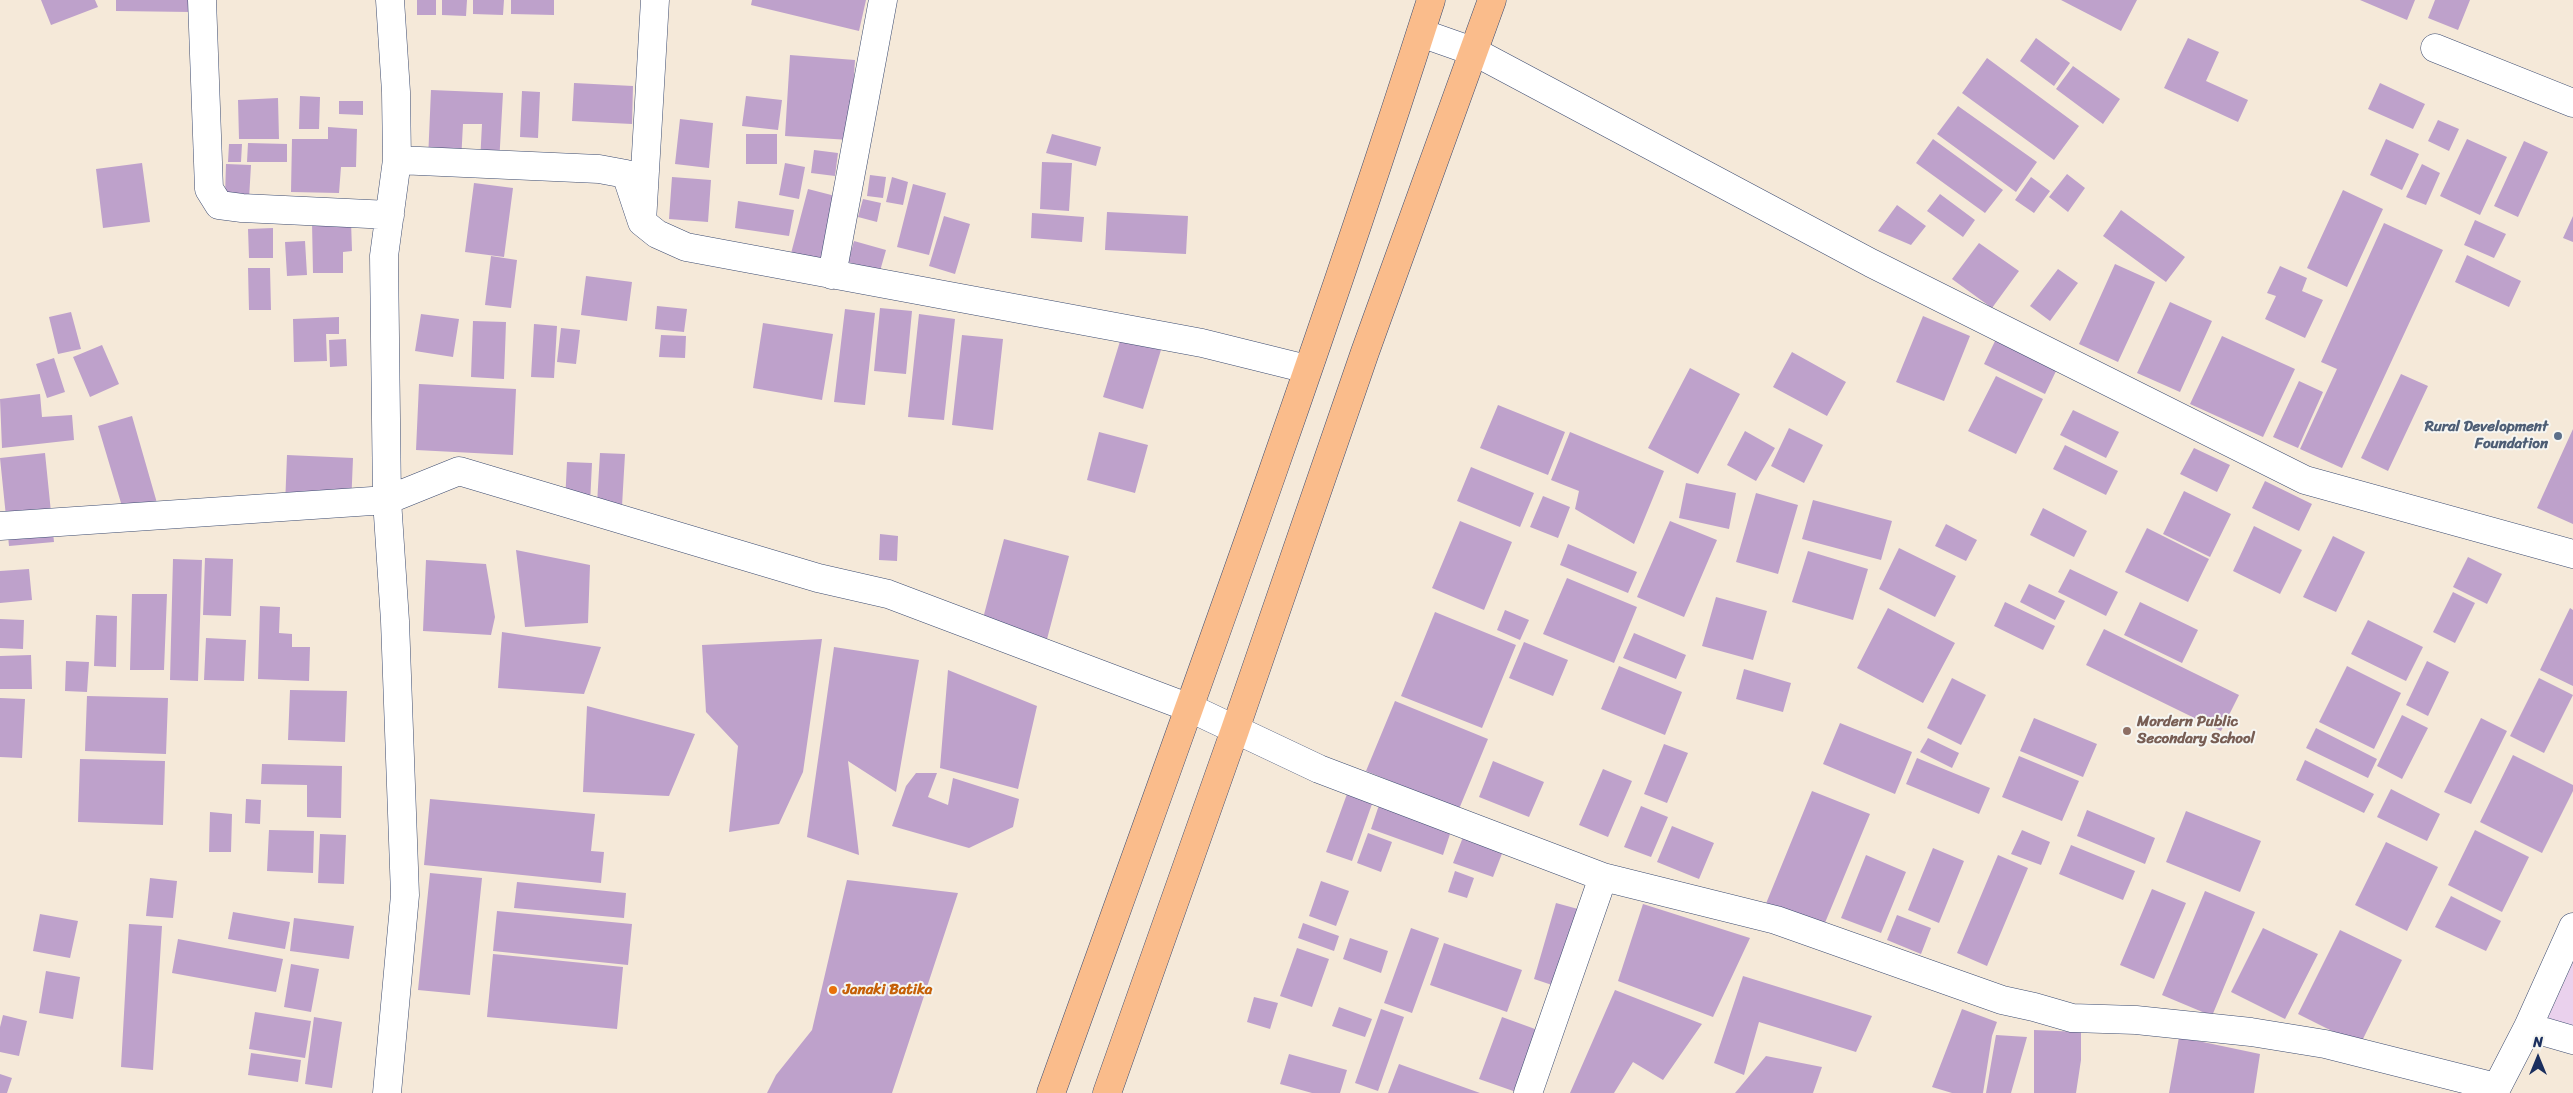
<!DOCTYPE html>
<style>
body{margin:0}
#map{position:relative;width:2573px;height:1093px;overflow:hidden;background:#f5e9d9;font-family:Sriracha,sans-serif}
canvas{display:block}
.north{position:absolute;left:2513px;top:1033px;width:50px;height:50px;-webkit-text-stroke:4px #f6f6f2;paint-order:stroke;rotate:0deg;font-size:14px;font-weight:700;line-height:20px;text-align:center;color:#1b2f5e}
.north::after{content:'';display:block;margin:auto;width:18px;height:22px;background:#1b2f5e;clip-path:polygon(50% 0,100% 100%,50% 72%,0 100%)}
</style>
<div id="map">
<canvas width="2573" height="1093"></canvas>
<div class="north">N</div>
</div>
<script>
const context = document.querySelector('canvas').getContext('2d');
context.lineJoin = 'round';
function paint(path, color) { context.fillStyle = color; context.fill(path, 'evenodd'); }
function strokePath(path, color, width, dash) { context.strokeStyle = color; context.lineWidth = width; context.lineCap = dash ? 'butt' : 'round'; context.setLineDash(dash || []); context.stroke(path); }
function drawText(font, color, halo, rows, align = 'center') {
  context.font = font + ' Sriracha,sans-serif'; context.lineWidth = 4; context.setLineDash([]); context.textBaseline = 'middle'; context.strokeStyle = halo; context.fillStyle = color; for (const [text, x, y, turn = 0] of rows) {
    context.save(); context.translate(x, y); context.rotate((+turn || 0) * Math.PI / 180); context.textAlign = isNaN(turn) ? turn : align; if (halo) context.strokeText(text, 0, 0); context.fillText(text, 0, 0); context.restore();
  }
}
const built = new Path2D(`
 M2573,962V1028L2547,1020Z`);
const building = new Path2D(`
 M41,0H95L98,7L51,25Z
 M116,0H190V12L116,11Z
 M417,0H436V15H417Z
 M442,0H467L466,16L442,15Z
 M473,0H504L503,15L473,14Z
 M511,0H554V15L511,14Z
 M752,0H866L859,31L751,5Z
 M2061,0H2137L2121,31Z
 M2360,0H2415L2407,20Z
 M2435,0H2470L2458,30L2428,18Z
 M2036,38L2070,63L2054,86L2020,61Z
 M2188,38L2219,52L2206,81L2248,100L2238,122L2164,88Z
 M790,55L855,60L850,140L785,136Z
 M1987,58L2079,126L2054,160L1962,93Z
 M2073,66L2120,99L2103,124L2056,89Z
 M574,83L633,86L632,124L572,121Z
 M2380,83L2425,104L2413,129L2368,109Z
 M431,90L503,93L499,164L480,163L482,124H463L461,162L428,160Z
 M522,91L540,92L538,138L520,137Z
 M300,96L320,97L319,129H299Z
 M746,96L782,100L778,130L742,126Z
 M278,98L279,139H239L238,100Z
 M339,101H363V115L339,114Z
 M1958,106L2037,162L2016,192L1937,134Z
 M680,119L713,123L709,168L675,164Z
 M2438,120L2459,129L2449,151L2428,141Z
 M328,127L357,129L356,167H341L339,193L291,192L292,139H328Z
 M746,134H777V164H746Z
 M1052,134L1101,147L1096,166L1046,153Z
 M1933,139L2003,190L1985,213L1916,163Z
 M2386,139L2419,154L2402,190L2370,175Z
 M2467,139L2507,157L2480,215L2440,196Z
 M2524,141L2548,152L2518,217L2494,206Z
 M248,143L287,144V162H247Z
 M229,144H242L241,162H228Z
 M814,150L838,153L835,176L811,173Z
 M1042,162L1072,163L1069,211L1040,209Z
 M142,163L150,222L103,228L96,169Z
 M785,163L805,167L799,199L779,195Z
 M226,164L251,165L249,199L225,197Z
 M2422,164L2440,173L2426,205L2406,197Z
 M2067,174L2085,188L2068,212L2049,197Z
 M870,175L886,177L883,198L867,196Z
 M672,177L711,180L708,222L669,219Z
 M892,177L908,182L903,205L886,202Z
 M2031,177L2050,191L2034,213L2015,200Z
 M474,183L513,188L504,257L465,252Z
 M913,184L946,193L929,255L897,247Z
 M808,189L843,198L825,271L789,261Z
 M2343,190L2383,209L2347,287L2307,268Z
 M1940,194L1975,220L1963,237L1927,211Z
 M863,199L881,203L877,222L858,217Z
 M738,201L794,210L789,236L735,228Z
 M1897,205L1926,226L1911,245L1878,231Z
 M2121,210L2185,257L2166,282L2103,236Z
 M1107,212L1188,216L1186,254L1105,250Z
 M1032,213L1084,217L1082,242L1031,238Z
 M944,216L970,224L955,274L929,266Z
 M2573,216V242L2563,238Z
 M2475,220L2506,234L2494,258L2464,245Z
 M351,221L352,251L343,252V273H313L312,222Z
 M2384,223L2443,250L2342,468L2300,449L2337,369L2321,362Z
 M273,228V258H249L248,229Z
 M305,241L307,275L287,276L285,242Z
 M854,241L886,250L880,271L848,262Z
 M1979,243L2019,271L1992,308L1952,279Z
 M2467,255L2521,281L2509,307L2455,282Z
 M491,256L517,260L511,308L485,305Z
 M2115,264L2155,282L2118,362L2079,344Z
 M2280,266L2307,278L2302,291L2323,300L2305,338L2265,319L2276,296L2267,293Z
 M248,268H270L271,310H249Z
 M2058,269L2078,283L2050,321L2030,306Z
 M586,276L632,282L627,321L581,315Z
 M2170,302L2212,321L2180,392L2137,373Z
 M657,306L687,309L684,332L655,329Z
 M880,308L912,311L906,374L874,371Z
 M845,309L875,313L865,405L834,402Z
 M71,312L81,349L58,354L49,317Z
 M421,314L459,319L453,357L415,351Z
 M919,314L955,319L944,420L908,417Z
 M1923,316L1970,336L1944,401L1896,382Z
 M339,317V334H326L327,361L294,362L293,319Z
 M473,321L506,322L504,379L471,377Z
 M763,323L833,334L822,400L753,388Z
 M534,324L557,326L554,378L531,377Z
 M561,328L580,330L576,364L557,362Z
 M661,335L686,336L685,358L659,357Z
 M962,335L1003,339L993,430L952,425Z
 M2222,336L2295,369L2263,437L2190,404Z
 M1121,338L1161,350L1143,409L1103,397Z
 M346,339L347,366L330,367L329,340Z
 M1996,339L2057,369L2045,394L1984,364Z
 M102,345L119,384L90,397L73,357Z
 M1792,352L1846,382L1827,416L1773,387Z
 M54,358L65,392L47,398L36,364Z
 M1690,368L1740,394L1698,474L1648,448Z
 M2401,374L2428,386L2388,471L2361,458Z
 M1996,376L2043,399L2016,454L1968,431Z
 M2299,381L2323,392L2298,448L2273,437Z
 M419,384L516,389L513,455L416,450Z
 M40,394L42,417L72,415L74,440L2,448L0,399Z
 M1498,405L1565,432L1548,475L1480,448Z
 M2073,410L2119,432L2106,458L2060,435Z
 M132,416L157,503L124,513L98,426Z
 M1789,428L1823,445L1804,483L1771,466Z
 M2573,429V524L2537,508Z
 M1745,431L1775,448L1756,481L1727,465Z
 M1099,432L1148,445L1135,493L1087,480Z
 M1570,432L1664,471L1634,544L1575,509L1579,491L1551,480Z
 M2065,445L2118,471L2106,495L2053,469Z
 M2194,448L2230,465L2217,492L2180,474Z
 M45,453L54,542L9,546L0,458Z
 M600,453L625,454L622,506L597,504Z
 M287,455L353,458L351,507L285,506Z
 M567,462L592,463L590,504L565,503Z
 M1471,467L1534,493L1520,527L1457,501Z
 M2265,481L2312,504L2299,531L2252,508Z
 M1686,483L1736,493L1729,529L1679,518Z
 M2184,491L2231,514L2210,557L2163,534Z
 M1756,493L1798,505L1778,574L1736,562Z
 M1543,496L1570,507L1558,538L1530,527Z
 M1813,500L1892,521L1881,560L1802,539Z
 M2043,508L2087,531L2074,557L2030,535Z
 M1460,521L1512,542L1484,610L1432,588Z
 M1670,521L1717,540L1684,617L1637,597Z
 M1946,524L1977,540L1966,561L1935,546Z
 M2254,526L2302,550L2280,594L2233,571Z
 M2147,528L2209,559L2188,602L2125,572Z
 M880,534L898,536L897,561L879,560Z
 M2333,536L2365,552L2336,612L2303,597Z
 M1004,539L1069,556L1042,658L977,641Z
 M1568,544L1637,572L1628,593L1560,565Z
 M1899,548L1956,576L1935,617L1879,589Z
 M516,550L590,565L588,623L525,627Z
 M1808,551L1868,569L1853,620L1792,602Z
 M2468,557L2502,574L2487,604L2453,587Z
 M205,558L233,559L231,616L203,615Z
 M173,559L202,560L198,681L170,680Z
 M426,560L486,564L495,617L491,635L423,631Z
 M29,569L32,600L0,603V571Z
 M2070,569L2118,592L2106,616L2058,592Z
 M1567,578L1637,607L1614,663L1543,634Z
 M2029,584L2065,601L2055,620L2020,602Z
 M2453,592L2475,603L2455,643L2433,632Z
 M132,594H167L164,670H130Z
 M1716,597L1767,611L1753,660L1702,646Z
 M2005,602L2055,626L2043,650L1994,626Z
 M2140,602L2198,630L2182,663L2124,635Z
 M260,606L280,607L279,633L292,634V647H310L309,681L258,679Z
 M1888,608L1955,643L1923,703L1857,668Z
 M2570,608L2573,610V686L2540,670Z
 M1505,610L1529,620L1520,640L1497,630Z
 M1435,612L1516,645L1482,728L1401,696Z
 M96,615L117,616L116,667L94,666Z
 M0,619L24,620L23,649L0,648Z
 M2368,620L2423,647L2406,681L2351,654Z
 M2104,629L2239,695L2221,731L2086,665Z
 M502,632L601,647L584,694L498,688Z
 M1634,633L1686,655L1676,679L1623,658Z
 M206,638L246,640L244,681L204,680Z
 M822,639L803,772L779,824L729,832L738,746L706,712L702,645Z
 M1524,642L1568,660L1553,696L1509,678Z
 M834,647L919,660L896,792L848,761L859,855L807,837Z
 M31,655L32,689H0V656Z
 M66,661L89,662L87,692L65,691Z
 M2427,661L2449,672L2428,716L2406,705Z
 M1619,666L1682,692L1665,735L1601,709Z
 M2347,666L2401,693L2374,749L2319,722Z
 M1744,669L1791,683L1783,712L1736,699Z
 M948,670L1037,706L1018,789L940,768Z
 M1952,678L1986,695L1961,745L1927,728Z
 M2539,678L2573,695L2544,753L2510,736Z
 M290,690L347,691L345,742L288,740Z
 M87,696L168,698L166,754L85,751Z
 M0,698L25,699L22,758L0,757Z
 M1395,701L1488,739L1459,809L1366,771Z
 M587,706L695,734L669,796L583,792Z
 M2402,715L2428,728L2402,779L2377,766Z
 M2034,718L2097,744L2083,777L2020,751Z
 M2481,718L2507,731L2471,804L2444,792Z
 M1840,723L1912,752L1895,794L1823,764Z
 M2316,728L2377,759L2368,778L2306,748Z
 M1928,738L1959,753L1952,768L1920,752Z
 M1664,744L1688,753L1667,803L1644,794Z
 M2513,755L2573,785V791L2542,853L2480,822Z
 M2019,756L2079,781L2062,821L2002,797Z
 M1917,758L1990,788L1979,814L1906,784Z
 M80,759L165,761L163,825L78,822Z
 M2305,760L2374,794L2364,813L2296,780Z
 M1493,761L1544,782L1529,817L1479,797Z
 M262,764L342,766L341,818L307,817V785L261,784Z
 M1603,769L1632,781L1608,837L1579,825Z
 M916,773H937L928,797L948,805L953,778L1019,799L1013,827L969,848L892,826L906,786Z
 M2391,789L2440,814L2427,841L2377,817Z
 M1812,791L1870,814L1822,930L1765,906Z
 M1347,794L1372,804L1352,861L1326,852Z
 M246,799L261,800L260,824L245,823Z
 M430,799L595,814L591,851L604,852L601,883L424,865Z
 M1381,799L1453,825L1443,855L1371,829Z
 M1641,806L1668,817L1651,857L1624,847Z
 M2087,810L2155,838L2145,864L2077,836Z
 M2186,811L2261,841L2240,892L2166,862Z
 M210,812L232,814L231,852H209Z
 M1672,826L1714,843L1699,879L1657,862Z
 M269,830L314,831L313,873L267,871Z
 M2022,830L2050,842L2041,865L2011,854Z
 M2475,830L2529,857L2502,912L2448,885Z
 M1368,833L1392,842L1381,872L1357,863Z
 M320,834L346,835L344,884L318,883Z
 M1463,837L1503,851L1493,877L1453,863Z
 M2386,842L2438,867L2407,931L2355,905Z
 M2071,845L2135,871L2123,900L2059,874Z
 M1933,848L1964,861L1939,923L1908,910Z
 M1866,855L1906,872L1881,933L1841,918Z
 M1998,855L2028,868L1987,966L1957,953Z
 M1455,871L1474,878L1467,898L1448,892Z
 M430,873L482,878L470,995L418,990Z
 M150,878L177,881L173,918L146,916Z
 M847,880L958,893L892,1093H767L776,1075L812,1030Z
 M1321,881L1349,891L1336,926L1309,916Z
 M517,882L626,893L624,918L514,908Z
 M2152,889L2186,903L2154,979L2120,965Z
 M2205,891L2255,912L2212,1016L2162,995Z
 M2451,896L2501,921L2486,951L2435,927Z
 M1556,903L1578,909L1555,986L1534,979Z
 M1643,904L1750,938L1713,1017L1618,981Z
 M497,911L632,924L628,965L493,951Z
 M233,912L290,922L285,949L228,939Z
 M40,914L78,921L70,958L33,951Z
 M1897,915L1931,928L1921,954L1887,940Z
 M294,918L354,926L349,959L290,951Z
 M1303,923L1339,936L1334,951L1298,938Z
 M129,924L162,926L153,1070L121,1067Z
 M1411,928L1439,938L1412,1013L1384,1003Z
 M2263,928L2318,954L2285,1019L2231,992Z
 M2340,930L2402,960L2360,1045L2298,1014Z
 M1350,938L1388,951L1381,973L1343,959Z
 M178,939L283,959L276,992L172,973Z
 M1444,943L1522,970L1507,1012L1430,985Z
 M1297,948L1329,959L1312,1007L1280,996Z
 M493,954L623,967L617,1029L487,1017Z
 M291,964L319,969L311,1012L284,1007Z
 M46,971L80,977L73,1019L39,1013Z
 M1743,976L1872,1016L1856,1052L1759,1022L1744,1075L1714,1063Z
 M1615,990L1702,1024L1663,1080L1633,1062L1614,1093H1570Z
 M1254,997L1278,1003L1270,1029L1247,1022Z
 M1339,1007L1372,1019L1365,1037L1332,1026Z
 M1381,1009L1404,1017L1378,1091L1355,1083Z
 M1962,1009L1997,1022L1992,1036L1983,1093H1952L1932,1087Z
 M255,1012L311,1021L305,1058L249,1049Z
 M3,1015L27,1021L19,1056L0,1052V1027Z
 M314,1017L342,1022L332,1088L305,1084Z
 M1502,1017L1546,1033L1519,1093L1479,1079Z
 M2034,1030L2081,1032V1060L2076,1093H2034Z
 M1996,1035L2027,1037L2011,1093H1986Z
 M2179,1037L2260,1054L2254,1093H2169Z
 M251,1053L301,1060L298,1082L248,1075Z
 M1289,1054L1347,1070L1340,1093H1312L1280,1084Z
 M1766,1056L1822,1067L1813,1093H1735Z
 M1399,1064L1480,1093H1388Z
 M0,1074L12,1078L7,1093H0Z`);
const minor = new Path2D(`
 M202,0L209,189L219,205L242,208L390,215
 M1421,33L1475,52L1871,263L2305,480L2573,554
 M2435,48L2573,103
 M397,160L599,169L626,174L642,222L655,0
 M642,222L657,234L686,247L1202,343L1307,369
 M832,275L883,0
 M0,526L387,500L459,471L818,578L888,594L1190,708L1319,769L1603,877L1776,920L2002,1000L2034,1007L2072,1018L2136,1020L2251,1032L2325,1044L2496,1087
 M2528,1027L2573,1040
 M387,1093L405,895L395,621L387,500L384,256L397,160L396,92L390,0
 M1528,1093L1603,877
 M2494,1093L2528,1027L2573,927`);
const highway = new Path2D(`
 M1051,1093C1181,730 1314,367 1431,0
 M1107,1093L1235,730L1365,352L1492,0`);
const markers = [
 [2558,436,5,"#5c6f8a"],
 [2127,731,5,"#8d6e63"],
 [833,990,5,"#e8710a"]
];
const serviceNames = [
 ["Rural Development",2548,427],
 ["Foundation",2548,444]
];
const educationNames = [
 ["Mordern Public",2137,722],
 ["Secondary School",2137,739]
];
const foodNames = [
 ["Janaki Batika",843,990]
];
paint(built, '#ead1ed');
paint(building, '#bea1cb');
strokePath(minor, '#3c4b70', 29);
strokePath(highway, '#3c4b70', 29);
strokePath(minor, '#fff', 28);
strokePath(highway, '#fabc8b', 28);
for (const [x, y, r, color] of markers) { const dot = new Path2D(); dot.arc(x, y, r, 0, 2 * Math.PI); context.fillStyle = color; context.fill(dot); strokePath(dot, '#f6f6f2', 2); }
drawText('bold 15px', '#4e5e75', '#f6f6f2', serviceNames, 'right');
drawText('bold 15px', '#785e54', '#f6f6f2', educationNames, 'left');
drawText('bold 15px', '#c56008', '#f6f6f2', foodNames, 'left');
</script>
